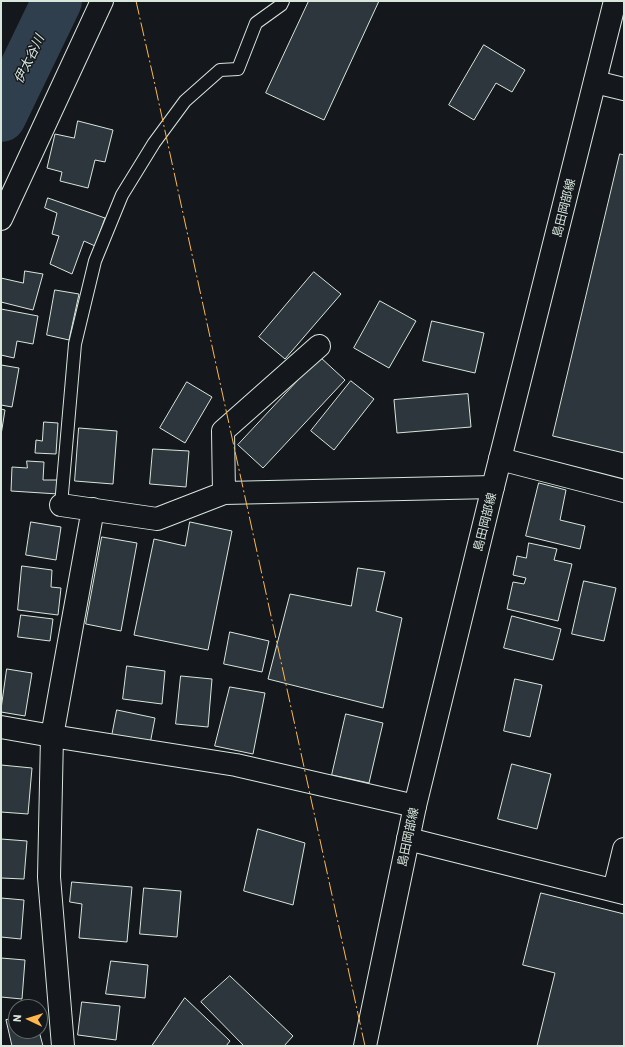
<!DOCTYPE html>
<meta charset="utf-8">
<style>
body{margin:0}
#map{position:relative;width:625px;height:1047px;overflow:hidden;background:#14181c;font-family:Barlow,sans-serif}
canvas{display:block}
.frame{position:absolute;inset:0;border:2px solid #d8e6dc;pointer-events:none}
.north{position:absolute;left:8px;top:999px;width:40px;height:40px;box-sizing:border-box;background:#14181c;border:1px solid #626a69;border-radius:50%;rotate:274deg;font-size:11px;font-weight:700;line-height:16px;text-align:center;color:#d8e6dc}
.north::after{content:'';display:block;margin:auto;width:14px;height:18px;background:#ffb74d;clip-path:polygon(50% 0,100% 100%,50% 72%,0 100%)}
</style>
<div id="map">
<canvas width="625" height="1047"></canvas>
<div class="frame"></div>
<div class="north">N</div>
</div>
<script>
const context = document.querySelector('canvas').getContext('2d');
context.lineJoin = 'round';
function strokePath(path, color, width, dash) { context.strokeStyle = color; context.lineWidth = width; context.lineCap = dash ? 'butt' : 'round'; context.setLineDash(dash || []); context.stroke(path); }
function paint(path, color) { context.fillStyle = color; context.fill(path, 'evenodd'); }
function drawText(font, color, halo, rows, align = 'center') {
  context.font = font + ' Barlow,"Noto Sans JP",sans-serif'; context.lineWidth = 3; context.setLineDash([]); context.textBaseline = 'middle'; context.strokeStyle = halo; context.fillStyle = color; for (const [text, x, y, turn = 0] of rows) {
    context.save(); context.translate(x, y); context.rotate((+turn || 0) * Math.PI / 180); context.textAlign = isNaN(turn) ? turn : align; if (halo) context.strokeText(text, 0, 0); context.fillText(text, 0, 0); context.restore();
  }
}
const river = new Path2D(`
 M1,117L57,1`);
const building = new Path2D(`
 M309,1H379L324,120L266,93Z
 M484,45L525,70L512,92L496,83L474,120L449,105Z
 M78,121L113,130L105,162L95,160L88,188L60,181L62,172L47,168L55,134L74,138Z
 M620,154L624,155V453L553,436Z
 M48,198L105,218L95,246L84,241L72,274L50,264L59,236L52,234L57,213L45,208Z
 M25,271L43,274L33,310L1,302V278L23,283Z
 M314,272L341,294L285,359L259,337Z
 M55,290L79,294L69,340L47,335Z
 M380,301L416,321L389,368L354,348Z
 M1,309L38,316L33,344L17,341L14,358L1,355Z
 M432,321L484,333L475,373L423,361Z
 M320,357L345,380L263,468L238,445Z
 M1,365L19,368L12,407L1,405Z
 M351,381L374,399L334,450L311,431Z
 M187,382L212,397L185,443L160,428Z
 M468,394L471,427L397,433L394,400Z
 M1,409L5,410L1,435Z
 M44,422L58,423L56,454L35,453L36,440L42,441Z
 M79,428L117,431L113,484L75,481Z
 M153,449L189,451L186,487L150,484Z
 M27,461L44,462L43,480H59L58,494L11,491L12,467L27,468Z
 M539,483L566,490L560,520L585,526L580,549L526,536Z
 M31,522L61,527L56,560L26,555Z
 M190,522L232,531L208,650L134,635L154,539L185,546Z
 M102,537L137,543L121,631L86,624Z
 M529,543L557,549L554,560L572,564L558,621L507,609L513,582L524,584L526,578L513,575L517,556L526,558Z
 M22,566L52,570L51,587L61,588L58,615L18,610Z
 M358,568L385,572L376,611L402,618L383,708L268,679L290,594L351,606Z
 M584,581L616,588L604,641L572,634Z
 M21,615L53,619L50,641L18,637Z
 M512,616L561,629L553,660L504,648Z
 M230,632L269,641L262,672L224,664Z
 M127,666L165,671L162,704L123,699Z
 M7,669L32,673L25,716L1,712Z
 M181,676L212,679L208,727L176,724Z
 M515,679L542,685L530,737L504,731Z
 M230,687L265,693L253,754L215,746Z
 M117,710L155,718L150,744L112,736Z
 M346,714L383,723L369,783L332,775Z
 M512,764L551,774L537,829L498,819Z
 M1,765L32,768L28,814L1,812Z
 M258,829L305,843L293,905L244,891Z
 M1,839L27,841L24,879L1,878Z
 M72,882L132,887L127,942L79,938L82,904L70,902Z
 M144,888L181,891L177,937L140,934Z
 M541,893L624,914V1046H537L555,973L523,965Z
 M1,898L24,900L21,939L1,937Z
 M1,958L25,960L22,999L1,997Z
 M111,961L148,965L145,998L106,994Z
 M230,976L293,1036L284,1046H244L201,1002Z
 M185,998L230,1041L226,1046H152Z
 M82,1002L120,1006L116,1040L78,1035Z
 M16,1018V1031H39L43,1046H12L6,1020Z`);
const service = new Path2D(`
 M61,505L75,344L95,261L122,195L154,143L185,101L220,70L238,69L256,23L281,5L283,1`);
const minor = new Path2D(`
 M595,82L624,89
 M1,219L102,1
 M224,493L223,431L319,346
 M61,505L157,519L224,493L493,487
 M1,727L52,736L236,765L415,806
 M408,839L624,893
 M614,890L624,849
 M63,1046L49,877L52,736L93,509`);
const tertiary = new Path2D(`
 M500,459L624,491`);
const secondary = new Path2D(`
 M365,1046L415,806L493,487L615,1`);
const power = new Path2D(`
 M136,1L153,76L365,1046`);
const streetNames = [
 ["島田岡部線",564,208,-76],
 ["島田岡部線",485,522,-76],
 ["島田岡部線",408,837,-78]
];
const waterNames = [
 ["伊太谷川",29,59,-64]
];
strokePath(river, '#2f3f4d', 50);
paint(building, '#2c363c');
strokePath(building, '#d8e6dc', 1);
strokePath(service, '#d8e6dc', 14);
strokePath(minor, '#d8e6dc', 24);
strokePath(tertiary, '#d8e6dc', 24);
strokePath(secondary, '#d8e6dc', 24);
strokePath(service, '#14181c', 12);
strokePath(minor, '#14181c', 22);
strokePath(tertiary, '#14181c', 22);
strokePath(secondary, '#14181c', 22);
strokePath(power, '#ffb74d', 1, [14, 3, 2, 3]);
drawText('12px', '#d8e6dc', '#14181c', streetNames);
drawText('italic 13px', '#d8e6dc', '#14181c', waterNames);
</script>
